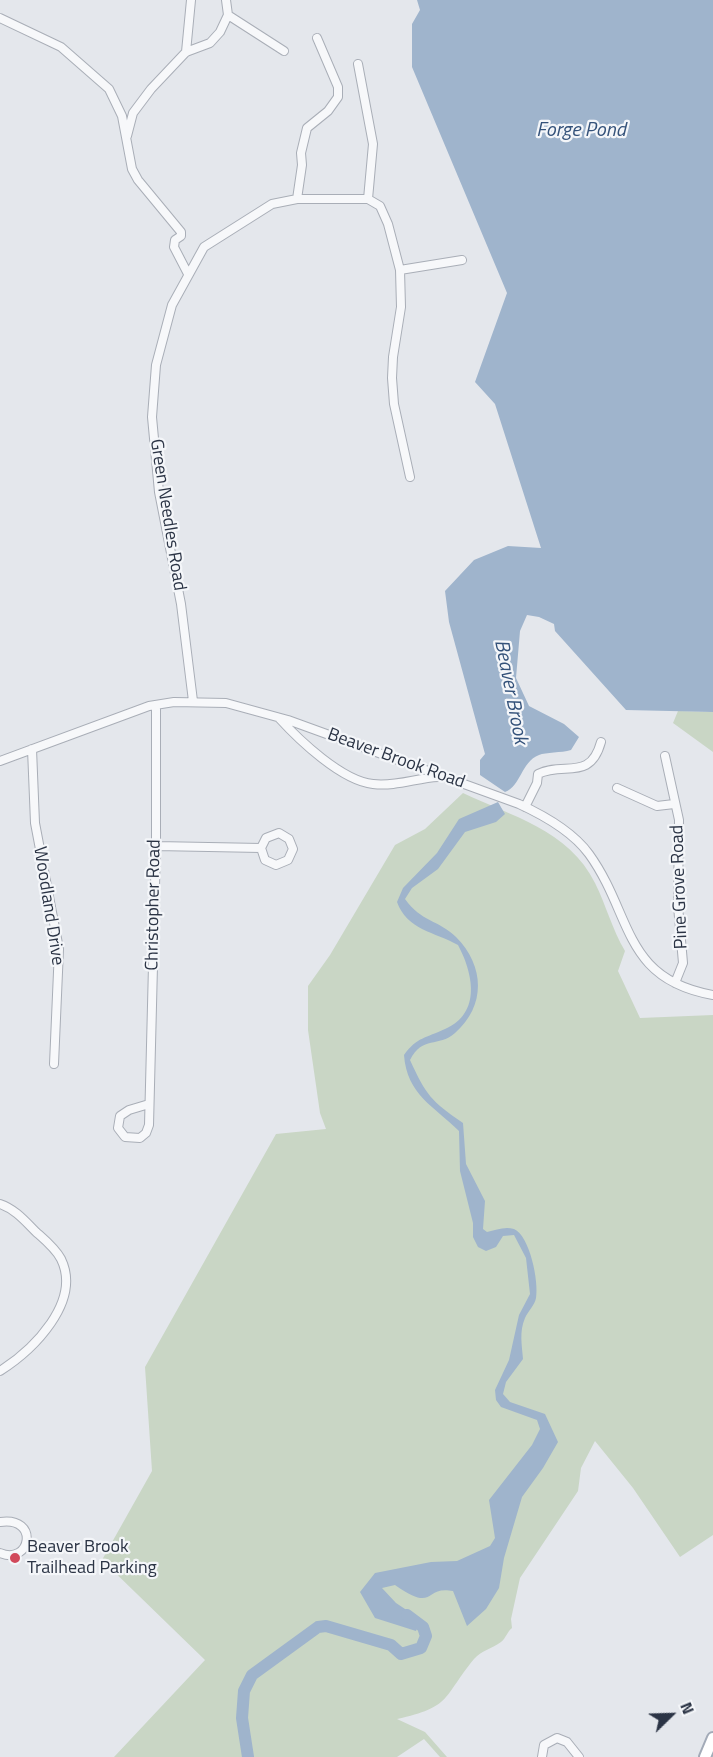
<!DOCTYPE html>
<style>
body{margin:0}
#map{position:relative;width:713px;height:1757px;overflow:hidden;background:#e4e7ec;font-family:"Titillium Web",sans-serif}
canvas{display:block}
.north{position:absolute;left:641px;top:1685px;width:60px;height:60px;-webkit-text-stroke:4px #f4f6f9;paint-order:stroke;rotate:67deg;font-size:16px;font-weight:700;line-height:24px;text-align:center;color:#2b3445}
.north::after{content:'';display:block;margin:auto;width:21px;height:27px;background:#2b3445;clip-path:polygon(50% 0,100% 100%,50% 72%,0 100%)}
</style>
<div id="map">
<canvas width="713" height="1757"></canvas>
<div class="north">N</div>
</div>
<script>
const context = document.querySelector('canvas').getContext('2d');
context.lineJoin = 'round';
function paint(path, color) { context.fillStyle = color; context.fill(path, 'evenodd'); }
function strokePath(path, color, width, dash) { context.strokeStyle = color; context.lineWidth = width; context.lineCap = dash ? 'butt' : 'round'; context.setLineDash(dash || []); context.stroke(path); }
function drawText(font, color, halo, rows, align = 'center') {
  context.font = font + ' "Titillium Web",sans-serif'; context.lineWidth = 4.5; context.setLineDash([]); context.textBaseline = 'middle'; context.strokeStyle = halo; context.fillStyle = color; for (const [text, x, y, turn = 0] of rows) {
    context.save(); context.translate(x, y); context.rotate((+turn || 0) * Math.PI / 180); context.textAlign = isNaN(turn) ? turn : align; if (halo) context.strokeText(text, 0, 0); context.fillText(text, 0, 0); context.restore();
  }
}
const green = new Path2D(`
 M678,711L713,712V752L673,723Z
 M463,793C511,816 569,830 595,883C606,905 612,929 625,951L618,971L640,1018L713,1015V1535L680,1557L633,1488L595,1441L581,1468L578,1491L520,1578L511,1619L512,1628C507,1632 506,1638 501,1642C492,1649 482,1650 474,1659C442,1698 452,1707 397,1719L425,1732L447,1757H440L424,1739L397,1757H114L205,1660L102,1560L152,1471L145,1367L276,1134L326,1129L320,1113L308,1030V986L330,955L395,845L425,829Z`);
const water = new Path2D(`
 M417,0H713V712L626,710L555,631L554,624L539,617L527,615L520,631L516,678L529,706L564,724L579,737L571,750C561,753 546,752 539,755C521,762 521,786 505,792L480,775V760L485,754L449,622L445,591L474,560L508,546L541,548L495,404L475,382L507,293L412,67V24L420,10Z
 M498,802L505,814L496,822L465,832L438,869L412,888L405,899C421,922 439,920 456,937C485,966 486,1006 455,1033C438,1048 423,1035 410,1060C426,1095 431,1101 463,1123L466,1164L485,1201L483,1229L487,1232C496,1230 505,1226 514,1229C530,1236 539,1282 536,1298C535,1305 528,1311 525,1318C519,1332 522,1345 523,1359L506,1382L503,1394L510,1402L545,1414L558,1442L543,1468L522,1497L504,1558L499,1588L486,1609L467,1626L453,1591C423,1585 436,1614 395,1585L382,1588L396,1603L420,1619L416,1631L375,1618L360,1592L375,1573L431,1562L457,1561L490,1546L495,1538L489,1500L532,1445L540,1429L537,1420L501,1407L496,1400L495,1390L509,1360L519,1315L530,1294L526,1258L514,1235L503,1236L496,1247L486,1251L478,1247L473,1237V1223L460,1171L459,1131C434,1106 407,1095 404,1055C417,1037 426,1038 445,1029C482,1013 473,973 458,945C435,932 407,930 397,902L403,888L437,853L459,819Z`);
const river = new Path2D(`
 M248,1757L242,1718L244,1691L252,1675L318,1627L326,1626L391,1645L401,1654L421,1648L426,1636L423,1627L407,1615`);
const minor = new Path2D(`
 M228,15L284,51
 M0,18L61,47L109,89L122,116L132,169L138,180L181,232V236L175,240L174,247L188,274
 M186,52L191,0
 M358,64L373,144L368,199
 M127,136L133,113L151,89L186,52L210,43L220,32L228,15L226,0
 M297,199L302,165L301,153L307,128L328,111L338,97V87L317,38
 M400,270L462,260
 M193,701L181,604L159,492L152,417L156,365L172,305L204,247L272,204L297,199H368L380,206L388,224L400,270L401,307L393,357L392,378L394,404L410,477
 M279,718C299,740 342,781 373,784C395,787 417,778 438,777
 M32,749L35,823L59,949L54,1064
 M665,756L679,820L678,906L683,963L675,983
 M0,761L149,706L174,702L226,703L288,720L519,804C543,815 573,832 589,854C633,915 622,979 713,995
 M617,788L657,806L674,804
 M525,807L537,783L538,774C564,761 590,782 601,742
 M156,846L261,848L265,860L276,865L288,860L293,849L289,839L279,833L266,838L261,848
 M149,1104L129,1110L120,1116L118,1128L125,1137L140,1138L146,1133L149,1125L156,846V705
 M0,1204C15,1209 25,1221 36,1232C45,1240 55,1248 61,1259C82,1302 33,1350 0,1371
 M0,1522C40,1516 31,1566 0,1553
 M542,1757L544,1745L557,1738L567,1742L579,1757`);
const major = new Path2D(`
 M705,1757L713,1738`);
const markers = [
 [15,1558,6,"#d1495b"]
];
const streetNames = [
 ["Green Needles Road",167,515,81],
 ["Beaver Brook Road",396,759,20],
 ["Pine Grove Road",680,887,-92],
 ["Christopher Road",154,905,-89],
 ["Woodland Drive",48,906,81]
];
const poiNames = [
 ["Beaver Brook",27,1548],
 ["Trailhead Parking",27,1569]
];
const waterNames = [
 ["Forge Pond",581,131],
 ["Beaver Brook",510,692,79]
];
paint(green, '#c9d6c5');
paint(water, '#9fb4cc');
strokePath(river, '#9fb4cc', 12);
strokePath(minor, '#a9aeb7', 10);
strokePath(major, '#a3abb8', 14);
strokePath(minor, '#f7f8fa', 8);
strokePath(major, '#fff', 10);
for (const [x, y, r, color] of markers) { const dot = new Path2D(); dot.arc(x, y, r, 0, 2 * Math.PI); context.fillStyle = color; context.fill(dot); strokePath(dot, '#f4f6f9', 2); }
drawText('18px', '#2b3445', '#f4f6f9', streetNames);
drawText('18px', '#2b3445', '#f4f6f9', poiNames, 'left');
drawText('italic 20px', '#34527a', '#f4f6f9', waterNames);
</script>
